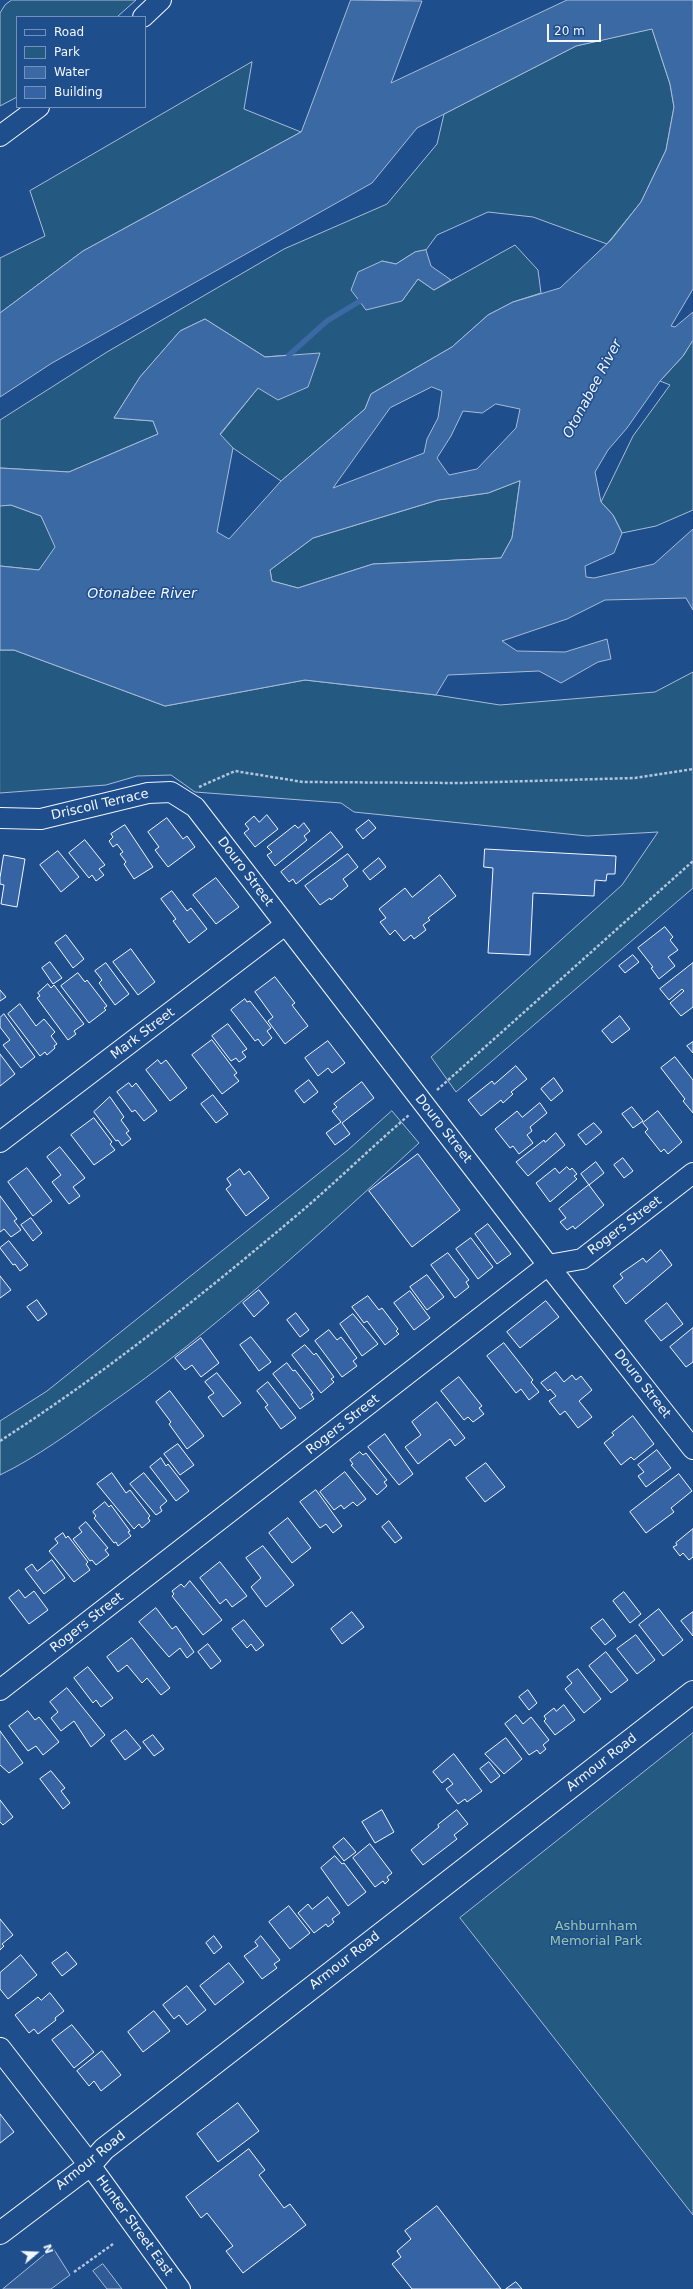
<!DOCTYPE html>
<style>
body{margin:0}
#map{position:relative;width:693px;height:2289px;overflow:hidden;background:#1f4e8c;font-family:"DejaVu Sans",sans-serif}
canvas{display:block}
.legend{position:absolute;left:16px;top:16px;width:130px;height:92px;box-sizing:border-box;background:#1f4e8c;border:1px solid #7391ba;margin:0;padding:5px 7px;list-style:none;font-size:12px;color:#f2f6ff}
.legend li{display:flex;align-items:center;gap:8px;height:20px}
.legend b{width:20px;border:1px solid #7391ba}
.north{position:absolute;left:16px;top:2233px;width:40px;height:40px;-webkit-text-stroke:3px #1f4e8c;paint-order:stroke;rotate:71deg;font-size:11px;font-weight:700;line-height:16px;text-align:center;color:#f2f6ff}
.north::after{content:'';display:block;margin:auto;width:14px;height:18px;background:#f2f6ff;clip-path:polygon(50% 0,100% 100%,50% 72%,0 100%)}
.scale{position:absolute;left:547px;top:24px;width:54px;height:18px;box-sizing:border-box;border:2px solid #f2f6ff;border-top:0;padding-left:5px;font-size:12px;line-height:14px;white-space:nowrap;color:#f2f6ff;-webkit-text-stroke:3px #1f4e8c;paint-order:stroke}
</style>
<div id="map">
<canvas width="693" height="2289"></canvas>
<ul class="legend">
<li><b style="height:5px;background:#1f4e8c"></b>Road</li>
<li><b style="height:11px;background:#245a82"></b>Park</li>
<li><b style="height:11px;background:#3b69a3"></b>Water</li>
<li><b style="height:11px;background:#3563a3"></b>Building</li>
</ul>
<div class="north">N</div>
<div class="scale">20 m</div>
</div>
<script>
const context = document.querySelector('canvas').getContext('2d');
context.lineJoin = 'round';
function paint(path, color) { context.fillStyle = color; context.fill(path, 'evenodd'); }
function strokePath(path, color, width, dash) { context.strokeStyle = color; context.lineWidth = width; context.lineCap = dash ? 'butt' : 'round'; context.setLineDash(dash || []); context.stroke(path); }
function drawText(font, color, halo, rows, align = 'center') {
  context.font = font + ' "DejaVu Sans",sans-serif'; context.lineWidth = 3; context.setLineDash([]); context.textBaseline = 'middle'; context.strokeStyle = halo; context.fillStyle = color; for (const [text, x, y, turn = 0] of rows) {
    context.save(); context.translate(x, y); context.rotate((+turn || 0) * Math.PI / 180); context.textAlign = isNaN(turn) ? turn : align; if (halo) context.strokeText(text, 0, 0); context.fillText(text, 0, 0); context.restore();
  }
}
const green = new Path2D(`
 M12,0H136L117,17H17V97L0,106V13L5,5Z
 M652,29L670,84L674,107L666,150L641,202L611,239L607,244L533,217L488,212L437,235L426,250L415,252L396,264L382,261L402,301L418,279L434,290L515,245L538,270L541,293L513,302L488,315L452,347L371,394L365,409L281,481L233,448L220,435L258,388L289,355L265,357L205,319L180,331L140,377L114,418L153,421L158,434L69,472L0,468V420L107,352L284,249L387,204L437,144L444,114L576,46Z
 M252,62L244,109L301,132L83,251L0,313V258L45,236L30,191Z
 M693,340V510L656,526L622,533L613,515L601,502L633,436L670,385L660,381L683,356Z
 M520,481L512,538L501,558L373,564L298,588L272,581L270,570L313,538L438,500L488,493Z
 M11,505L41,516L56,547L39,570L0,566V506Z
 M0,650H14L165,706L305,680L436,695L500,705L655,692L693,672V888L456,1092L431,1057L622,885L658,832L587,836L354,812L341,803L195,792L171,775L137,776L106,785L0,793Z
 M392,1111L419,1143C318,1235 217,1329 104,1408C71,1432 37,1457 0,1475V1421L47,1391L348,1150Z
 M693,1733V2215L460,1918Z`);
const parking = new Path2D(`
 M53,2248L70,2275L51,2289H3Z
 M103,2264L122,2289H107L93,2271Z`);
const water = new Path2D(`
 M351,0L422,1L391,83L567,0H693V289L671,326L675,327L693,312V340L683,356L660,381L627,428L608,450L595,472L601,502L613,515L622,533L614,553L585,566L586,577L594,578L654,564L693,529V610L686,598L605,600L567,619L502,641L517,651L565,652L607,639L611,659L598,662L561,683L539,671L448,675L436,695L305,680L165,706L14,650H0V566L39,570L55,547L41,516L11,505L0,506V468L69,472L158,434L153,421L114,418L140,377L180,331L205,319L265,357L320,353L308,387L278,400L258,388L220,434L233,448L217,532L229,539L281,481L365,409L371,394L452,347L488,315L513,302L560,288L611,240L641,202L666,150L674,107L670,84L652,29L576,46L417,128L372,183L52,363L0,397V313L83,251L301,132ZM432,387L442,391L438,418L427,439L424,453L333,488L390,408ZM496,404L520,409L516,428L477,469L449,475L437,458L451,436L463,411L482,413ZM520,481L512,538L501,558L373,564L298,588L272,581L270,570L313,538L438,500L488,493Z
 M426,250L431,266L451,280L434,290L418,279L402,301L366,310L351,290L358,272L382,261L396,264L415,252Z`);
const stream = new Path2D(`
 M289,355L327,321L360,301`);
const building = new Path2D(`
 M267,815L278,829L255,847L244,833L249,829L245,824L254,816L259,822Z
 M167,818L183,839L187,836L195,847L168,867L155,850L159,847L148,832Z
 M369,820L376,828L363,839L356,830Z
 M304,823L310,831L304,836L307,840L275,866L267,855L272,852L267,847L295,825L298,828Z
 M125,825L153,867L134,879L124,864L126,862L120,854L123,852L117,844L113,847L109,841L113,837L111,834Z
 M331,832L343,847L296,884L293,879L289,882L281,872Z
 M85,840L105,865L99,869L104,875L96,881L92,875L89,878L69,853Z
 M485,849L616,856L615,874H607L606,881L595,880L594,896L533,893L530,955L488,953L493,868L484,867Z
 M58,851L79,877L61,892L40,865Z
 M348,854L358,867L343,879L348,886L331,900L330,898L320,905L305,886Z
 M4,855L25,859L17,907L1,904L4,885L0,884V878Z
 M379,858L386,867L370,880L363,871Z
 M440,875L456,896L428,918L430,920L423,925L426,930L414,939L411,935L404,941L395,930L390,935L380,922L386,918L379,909L405,888L412,897Z
 M216,878L239,907L216,924L193,895Z
 M172,891L187,911L191,908L207,929L189,943L173,921L176,919L161,899Z
 M665,927L673,937L670,940L678,950L668,957L675,966L659,979L651,968L653,967L638,948Z
 M66,935L84,959L73,968L55,943Z
 M131,949L155,982L138,995L113,962Z
 M633,955L639,962L625,973L619,966Z
 M50,962L62,978L53,984L42,968Z
 M106,963L129,994L115,1005L99,983L102,980L95,971Z
 M693,963V1007L681,1016L670,1003L684,991L682,989L669,1000L660,989Z
 M78,973L85,982L87,980L107,1006L104,1008L106,1010L89,1023L61,986Z
 M275,977L295,1003L292,1005L308,1026L285,1044L268,1021L273,1017L255,992Z
 M48,984L51,988L54,985L84,1024L74,1031L76,1034L68,1040L37,998L40,996L38,993Z
 M0,990L6,997L0,1001Z
 M245,999L247,1002L250,1001L271,1028L267,1031L272,1038L263,1046L258,1039L255,1041L231,1010Z
 M20,1004L36,1026L44,1019L55,1032L51,1036L57,1044L54,1046L55,1048L47,1055L45,1052L40,1056L8,1014Z
 M4,1014L35,1057L21,1068L3,1045L10,1040L0,1027V1018Z
 M620,1016L630,1029L612,1043L602,1031Z
 M228,1024L247,1049L242,1052L246,1057L239,1062L236,1058L231,1061L212,1036Z
 M212,1040L237,1073L234,1075L239,1081L222,1094L192,1055Z
 M328,1041L345,1063L332,1073L328,1068L318,1076L305,1058Z
 M693,1042V1053L687,1046Z
 M0,1054L15,1074L0,1086Z
 M675,1057L693,1080V1113L683,1101L685,1099L661,1068Z
 M158,1060L161,1064L166,1060L187,1088L170,1101L146,1070Z
 M516,1066L527,1079L511,1092L513,1094L503,1103L501,1100L481,1116L468,1100L492,1081L494,1084Z
 M554,1078L563,1091L551,1101L541,1089Z
 M309,1080L318,1092L304,1103L295,1091Z
 M362,1082L374,1098L342,1123L350,1134L335,1145L326,1133L341,1122L332,1111L337,1107L334,1104Z
 M129,1083L132,1087L136,1083L157,1111L144,1121L135,1110L132,1112L117,1092Z
 M213,1095L228,1114L216,1123L201,1104Z
 M110,1097L124,1117L121,1120L129,1131L126,1133L131,1139L122,1146L118,1140L116,1141L94,1112Z
 M540,1103L547,1113L530,1127L532,1131L527,1135L533,1143L519,1154L513,1146L510,1148L495,1129L517,1111L522,1117Z
 M632,1107L643,1121L633,1128L622,1114Z
 M658,1111L682,1142L668,1154L664,1149L661,1152L645,1132L648,1129L643,1123Z
 M94,1118L112,1142L110,1144L115,1150L94,1165L71,1135Z
 M594,1123L602,1132L586,1145L578,1135Z
 M556,1133L565,1145L528,1176L516,1162L544,1140L545,1142Z
 M60,1147L85,1178L73,1187L80,1196L69,1204L52,1182L61,1175L47,1157Z
 M418,1154L460,1210L412,1247L369,1191Z
 M623,1158L633,1171L624,1178L614,1165Z
 M596,1162L604,1173L589,1185L581,1174Z
 M567,1167L570,1170L572,1168L577,1174L574,1176L577,1179L550,1202L536,1183L555,1168L559,1173Z
 M27,1168L52,1201L33,1216L8,1182Z
 M240,1169L244,1175L249,1171L269,1198L246,1216L226,1189L231,1185L227,1179Z
 M589,1185L604,1205L575,1229L573,1226L567,1230L560,1222L566,1218L559,1209Z
 M0,1196L17,1219L14,1221L21,1230L11,1237L4,1229L0,1232Z
 M31,1218L42,1233L33,1241L21,1225Z
 M488,1224L511,1254L497,1264L475,1234Z
 M471,1238L493,1267L478,1279L456,1249Z
 M9,1241L28,1265L20,1271L15,1264L13,1265L0,1248Z
 M661,1250L672,1265L626,1304L613,1286L623,1278L620,1274L643,1258L646,1262Z
 M448,1253L469,1280L466,1282L469,1287L455,1298L431,1265Z
 M427,1275L444,1297L427,1310L410,1287Z
 M0,1276L11,1290L0,1298Z
 M259,1290L269,1303L254,1317L243,1303Z
 M410,1291L430,1318L414,1330L394,1303Z
 M368,1296L379,1310L382,1308L398,1329L396,1331L399,1334L385,1345L367,1321L364,1323L352,1307Z
 M37,1300L47,1314L38,1321L27,1307Z
 M546,1301L559,1317L520,1348L507,1332Z
 M667,1303L683,1324L661,1341L645,1321Z
 M296,1313L309,1330L300,1337L287,1320Z
 M353,1314L378,1344L362,1356L340,1324Z
 M693,1328V1362L686,1367L670,1347Z
 M329,1330L337,1340L341,1337L357,1358L353,1361L357,1366L342,1377L315,1341Z
 M251,1337L271,1362L259,1371L240,1345Z
 M201,1338L219,1363L201,1377L192,1365L185,1370L175,1358Z
 M504,1343L533,1380L531,1382L539,1392L529,1400L521,1389L516,1393L487,1356Z
 M305,1345L314,1355L316,1353L334,1377L331,1379L334,1382L321,1393L292,1355Z
 M287,1363L293,1371L295,1370L313,1393L311,1394L314,1399L300,1409L273,1374Z
 M556,1372L564,1382L572,1375L576,1380L581,1376L592,1390L579,1401L592,1417L578,1428L565,1411L560,1415L549,1401L556,1396L550,1389L548,1391L541,1383Z
 M217,1373L241,1403L223,1417L208,1397L214,1393L205,1382Z
 M459,1377L482,1406L479,1408L484,1414L473,1422L468,1417L464,1420L441,1391Z
 M268,1382L296,1418L281,1429L265,1407L268,1405L257,1391Z
 M170,1391L204,1436L187,1449L169,1424L171,1422L156,1402Z
 M437,1402L465,1438L455,1446L450,1439L418,1464L405,1447L421,1435L412,1422Z
 M633,1416L654,1444L634,1460L631,1457L621,1465L604,1443L614,1435L612,1433Z
 M385,1434L413,1474L399,1485L368,1447Z
 M178,1444L194,1465L180,1475L164,1454Z
 M657,1450L671,1468L646,1487L638,1476L644,1472L638,1465Z
 M360,1452L363,1455L366,1453L387,1480L384,1482L387,1486L377,1495L351,1465L353,1464L350,1460Z
 M161,1458L166,1466L168,1464L189,1491L176,1501L150,1467Z
 M486,1463L505,1487L485,1502L466,1478Z
 M345,1472L366,1499L357,1506L353,1502L344,1509L341,1505L334,1510L320,1492Z
 M112,1473L126,1493L130,1490L150,1516L148,1518L150,1521L142,1528L139,1524L134,1529L97,1484Z
 M144,1473L167,1501L160,1507L162,1511L156,1515L130,1484Z
 M679,1474L692,1491L671,1508L674,1512L646,1533L630,1512Z
 M316,1490L342,1526L333,1533L326,1524L320,1528L300,1502Z
 M105,1502L109,1507L111,1505L130,1531L128,1532L131,1536L118,1546L116,1542L114,1543L94,1518L96,1516L93,1512Z
 M288,1518L311,1548L292,1563L269,1533Z
 M389,1521L402,1538L395,1543L382,1527Z
 M86,1522L108,1548L105,1550L109,1555L96,1565L92,1560L90,1561L73,1539L82,1532L79,1528Z
 M693,1529V1557L689,1560L683,1553L680,1556L673,1547L677,1545L676,1543Z
 M63,1533L66,1538L68,1536L88,1562L86,1564L90,1570L74,1582L49,1551L58,1543L55,1539Z
 M263,1546L294,1585L266,1607L251,1587L261,1578L246,1558Z
 M52,1560L65,1578L44,1594L25,1569L32,1564L37,1571Z
 M220,1562L247,1596L232,1607L226,1599L220,1604L200,1578Z
 M190,1581L222,1620L203,1635L172,1596L174,1594L172,1591L181,1584L184,1587Z
 M19,1590L25,1598L34,1591L48,1610L29,1624L9,1598Z
 M624,1592L641,1614L630,1623L613,1601Z
 M156,1608L172,1629L176,1626L194,1652L187,1658L180,1648L169,1657L139,1622Z
 M659,1609L683,1640L663,1656L639,1625Z
 M352,1612L364,1627L342,1644L331,1629Z
 M693,1612V1636L681,1621Z
 M603,1619L616,1636L605,1645L591,1628Z
 M244,1620L264,1645L256,1651L251,1644L247,1648L232,1629Z
 M636,1635L655,1660L637,1674L617,1649Z
 M132,1638L170,1688L161,1695L147,1678L142,1683L127,1665L118,1672L107,1657Z
 M208,1644L221,1661L211,1669L198,1652Z
 M606,1652L628,1680L611,1693L589,1666Z
 M88,1667L113,1698L101,1707L96,1700L93,1703L74,1678Z
 M578,1669L601,1699L584,1713L565,1689L572,1683L567,1677Z
 M67,1688L105,1735L91,1747L74,1721L61,1731L51,1718L58,1712L50,1702Z
 M528,1690L537,1703L529,1710L519,1697Z
 M564,1705L575,1720L555,1735L544,1721L546,1719L544,1716L554,1708L556,1711Z
 M28,1711L35,1720L39,1717L59,1742L43,1755L36,1746L28,1751L9,1726Z
 M516,1715L523,1724L531,1717L549,1740L543,1745L546,1749L540,1754L537,1750L529,1755L505,1724Z
 M126,1730L141,1748L125,1760L111,1741Z
 M0,1731L23,1763L9,1773L0,1765Z
 M153,1735L164,1749L154,1756L143,1742Z
 M506,1738L522,1759L504,1774L485,1754Z
 M454,1754L482,1791L467,1802L465,1799L458,1804L446,1789L453,1784L448,1778L442,1783L433,1772Z
 M489,1762L500,1776L491,1783L480,1769Z
 M51,1771L65,1788L61,1791L70,1803L63,1809L40,1779Z
 M0,1800L13,1817L3,1825L0,1822Z
 M382,1810L394,1832L375,1843L362,1822Z
 M457,1810L468,1824L454,1835L457,1839L423,1865L411,1850L439,1827L438,1825Z
 M344,1838L356,1852L344,1861L333,1847Z
 M370,1844L392,1873L387,1877L389,1880L385,1884L383,1881L375,1887L353,1858Z
 M335,1856L342,1864L344,1863L366,1892L348,1906L321,1868Z
 M328,1897L340,1913L332,1919L334,1922L328,1927L326,1924L314,1933L298,1913L308,1904L312,1909Z
 M289,1906L310,1933L290,1949L269,1922Z
 M0,1919L13,1935L2,1944L4,1946L0,1950Z
 M214,1936L222,1947L214,1954L206,1943Z
 M261,1936L280,1960L274,1964L277,1968L262,1979L244,1956L258,1946L255,1942Z
 M67,1952L77,1964L62,1976L52,1963Z
 M21,1955L37,1975L8,1999L0,1989V1973Z
 M229,1963L244,1982L215,2005L200,1986Z
 M187,1986L206,2010L187,2025L179,2015L174,2019L163,2005Z
 M50,1993L64,2011L55,2018L56,2020L38,2034L34,2029L29,2033L15,2015L38,1997L41,2000Z
 M154,2011L170,2031L143,2052L128,2032Z
 M72,2025L94,2052L74,2068L52,2040Z
 M102,2051L121,2075L101,2091L94,2081L89,2086L77,2071Z
 M238,2103L259,2131L218,2162L197,2134Z
 M0,2114L14,2132L0,2143Z
 M249,2149L265,2170L259,2175L284,2208L290,2204L306,2225L243,2273L226,2251L233,2246L207,2213L201,2218L186,2197Z
 M437,2206L501,2289H412L392,2264L401,2257L397,2251L411,2239L405,2231Z
 M516,2282L522,2289H506Z`);
const path = new Path2D(`
 M199,787L235,771L303,782L461,783L635,778L693,769
 M437,1090L693,861
 M0,1441C107,1372 206,1292 303,1210C339,1179 373,1146 409,1115
 M74,2272L113,2244`);
const minor = new Path2D(`
 M143,17L161,0
 M0,136L39,107
 M0,818L41,819L148,793L171,792L195,807L548,1265L693,1449
 M0,1142L285,925
 M0,1690L548,1265L582,1259L693,1173
 M90,2165L180,2289`);
const major = new Path2D(`
 M0,2049L90,2165
 M0,2233L90,2165L104,2149L693,1692`);
const streetNames = [
 ["Driscoll Terrace",100,805,-13],
 ["Douro Street",245,872,53],
 ["Mark Street",143,1034,-37],
 ["Douro Street",443,1129,52],
 ["Rogers Street",625,1226,-37],
 ["Douro Street",642,1384,52],
 ["Rogers Street",343,1425,-38],
 ["Rogers Street",87,1623,-38],
 ["Armour Road",602,1763,-38],
 ["Armour Road",345,1961,-38],
 ["Armour Road",91,2161,-39],
 ["Hunter Street East",134,2226,54]
];
const parkNames = [
 ["Ashburnham",596,1927],
 ["Memorial Park",596,1942]
];
const waterNames = [
 ["Otonabee River",593,389,-62],
 ["Otonabee River",142,594]
];
paint(green, '#245a82');
strokePath(green, '#a8bbd7', 1);
paint(parking, '#305b95');
strokePath(parking, '#a8bbd7', 1);
paint(water, '#3b69a3');
strokePath(water, '#a8bbd7', 1);
strokePath(stream, '#3b69a3', 5.5);
paint(building, '#3563a3');
strokePath(building, '#f2f6ff', 1);
strokePath(minor, '#f2f6ff', 22);
strokePath(major, '#f2f6ff', 24);
strokePath(path, '#b3c4dc', 2.5, [3, 2]);
strokePath(minor, '#1f4e8c', 20);
strokePath(major, '#1f4e8c', 22);
drawText('13px', '#f2f6ff', '#1f4e8c', streetNames);
drawText('13px', '#97c8a6', '#1f4e8c', parkNames);
drawText('italic 14px', '#f2f6ff', '#1f4e8c', waterNames);
</script>
